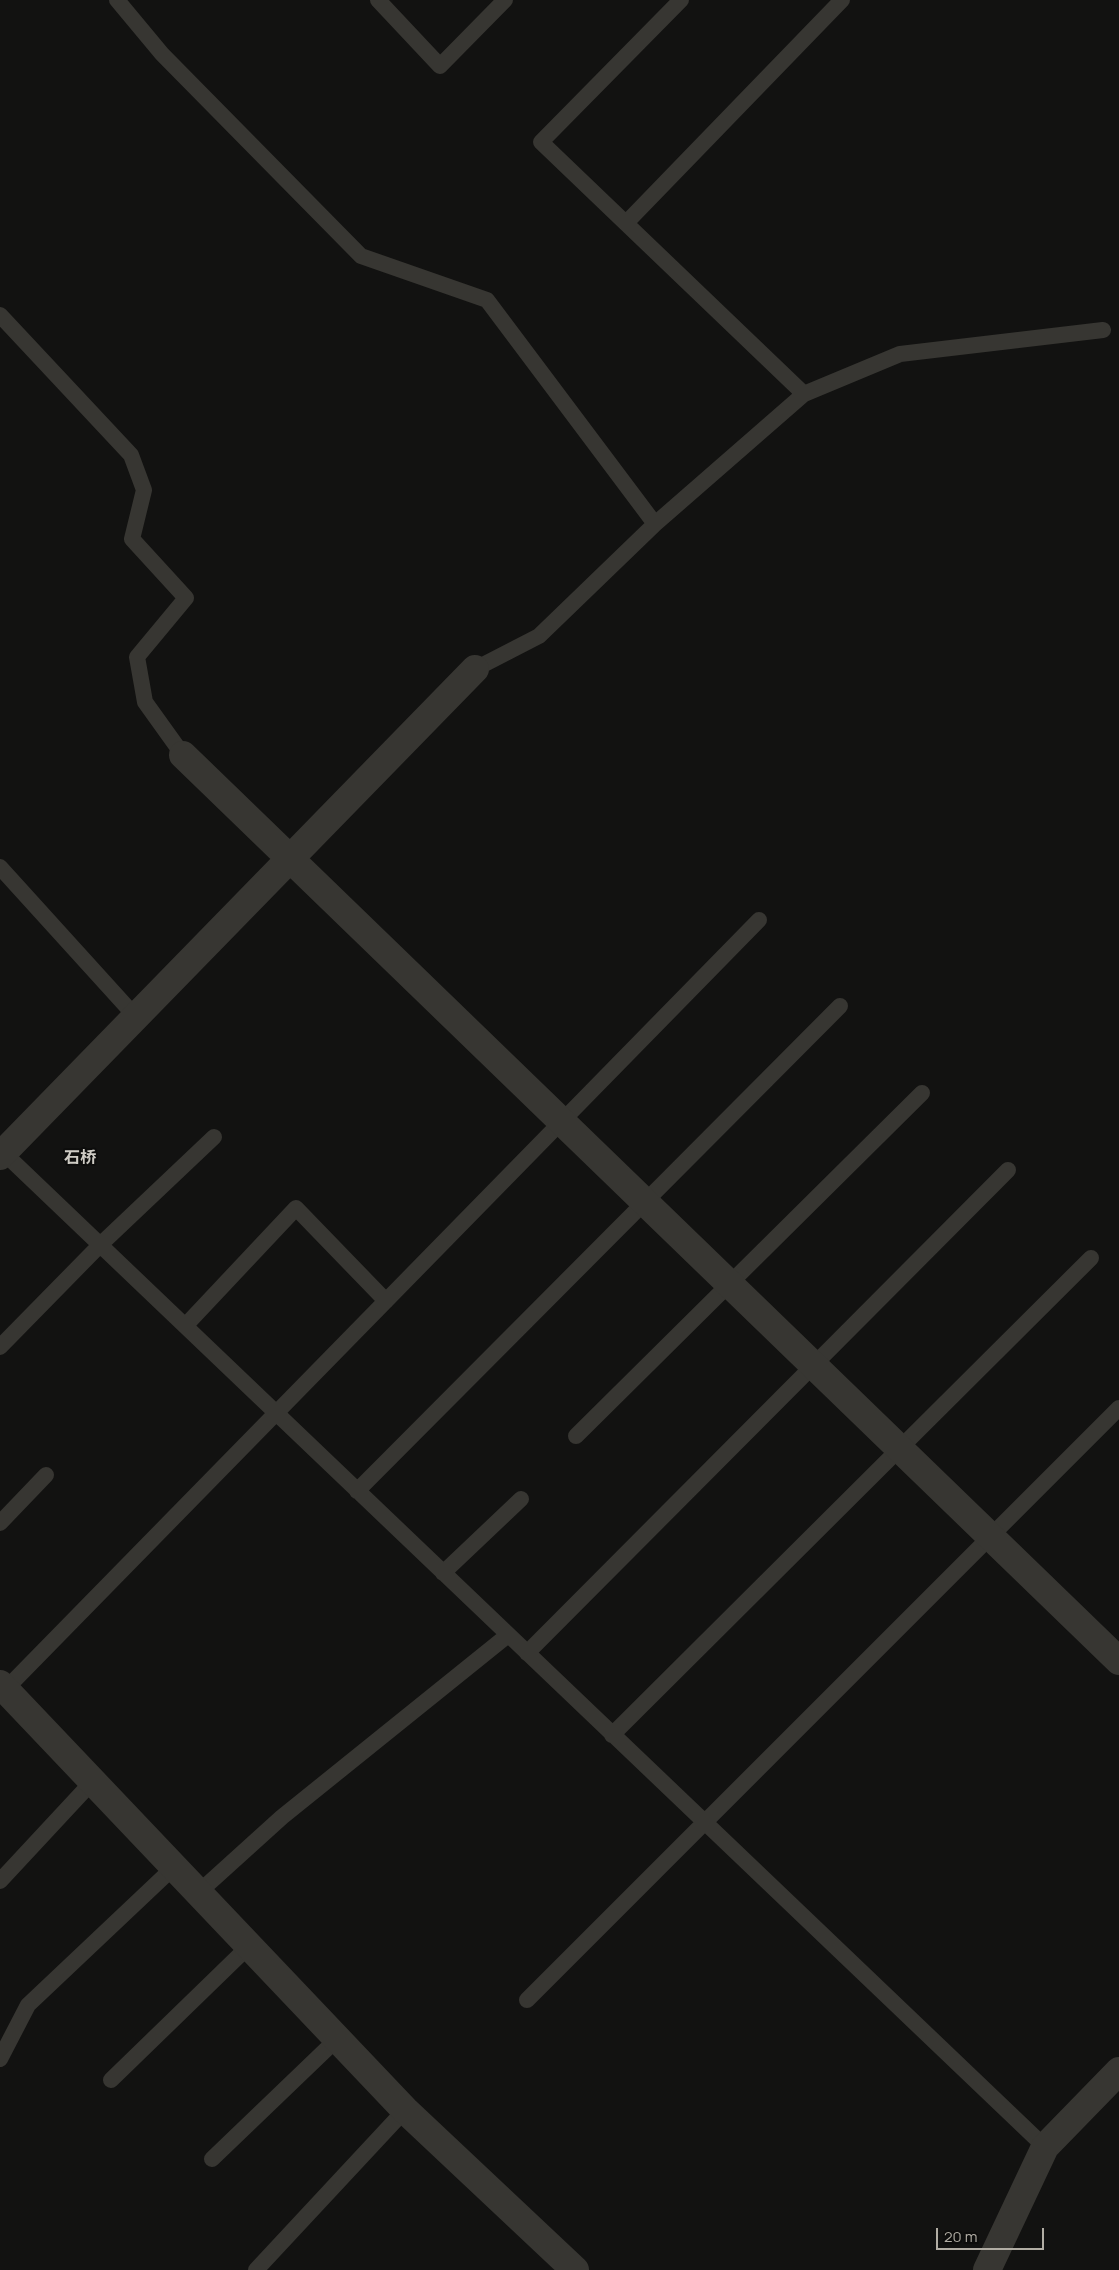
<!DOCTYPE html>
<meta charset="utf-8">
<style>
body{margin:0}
#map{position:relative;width:1119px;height:2270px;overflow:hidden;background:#121211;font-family:Manrope,sans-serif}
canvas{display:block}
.scale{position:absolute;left:936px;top:2228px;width:108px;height:22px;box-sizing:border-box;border:2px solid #b1ada4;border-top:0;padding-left:6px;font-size:15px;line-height:18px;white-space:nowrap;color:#b1ada4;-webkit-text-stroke:4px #0d0d0c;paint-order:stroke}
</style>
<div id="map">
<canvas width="1119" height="2270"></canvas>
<div class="scale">20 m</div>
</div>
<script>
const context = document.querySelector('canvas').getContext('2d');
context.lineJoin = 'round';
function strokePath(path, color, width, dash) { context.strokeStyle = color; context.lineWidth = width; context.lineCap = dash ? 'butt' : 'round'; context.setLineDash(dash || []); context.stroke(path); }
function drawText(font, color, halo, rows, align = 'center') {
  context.font = font + ' Manrope,"Noto Sans SC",sans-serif'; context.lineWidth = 4; context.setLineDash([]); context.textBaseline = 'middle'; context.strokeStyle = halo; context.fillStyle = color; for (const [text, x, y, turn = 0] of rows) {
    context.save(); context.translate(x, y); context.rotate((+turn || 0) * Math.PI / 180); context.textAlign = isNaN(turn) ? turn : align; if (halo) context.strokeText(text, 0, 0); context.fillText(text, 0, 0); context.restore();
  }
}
const lane = new Path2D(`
 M117,0L162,54L361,256L487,300L655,524
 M378,0L440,66L505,0
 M681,0L541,142L804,394
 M626,223L842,0
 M0,315L131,455L144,490L132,539L186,598L137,657L145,702L183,755
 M475,669L539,636L655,524L804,394L900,354L1103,330
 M0,867L136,1017
 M4,1153L1045,2147
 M185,1326L296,1208L386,1301
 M0,1347L100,1245L214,1137
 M576,1436L922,1093
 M357,1491L840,1006
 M0,1523L46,1475
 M443,1573L521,1499
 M527,1653L1008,1170
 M0,1695L759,920
 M612,1735L1091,1258
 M0,1881L93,1781
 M198,1893L282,1817L508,1635
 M527,2000L1119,1408
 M0,2059L28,2005L174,1867
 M111,2080L249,1946
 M212,2159L337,2039
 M256,2270L405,2110`);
const street = new Path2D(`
 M183,755L1119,1661
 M0,1156L475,669
 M0,1684L405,2110L575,2270
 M987,2270L1045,2147L1119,2071`);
const quarterNames = [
 ["石桥",80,1159]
];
strokePath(lane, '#373632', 16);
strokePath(street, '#373632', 28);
drawText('bold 16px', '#cecbc4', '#0d0d0c', quarterNames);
</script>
